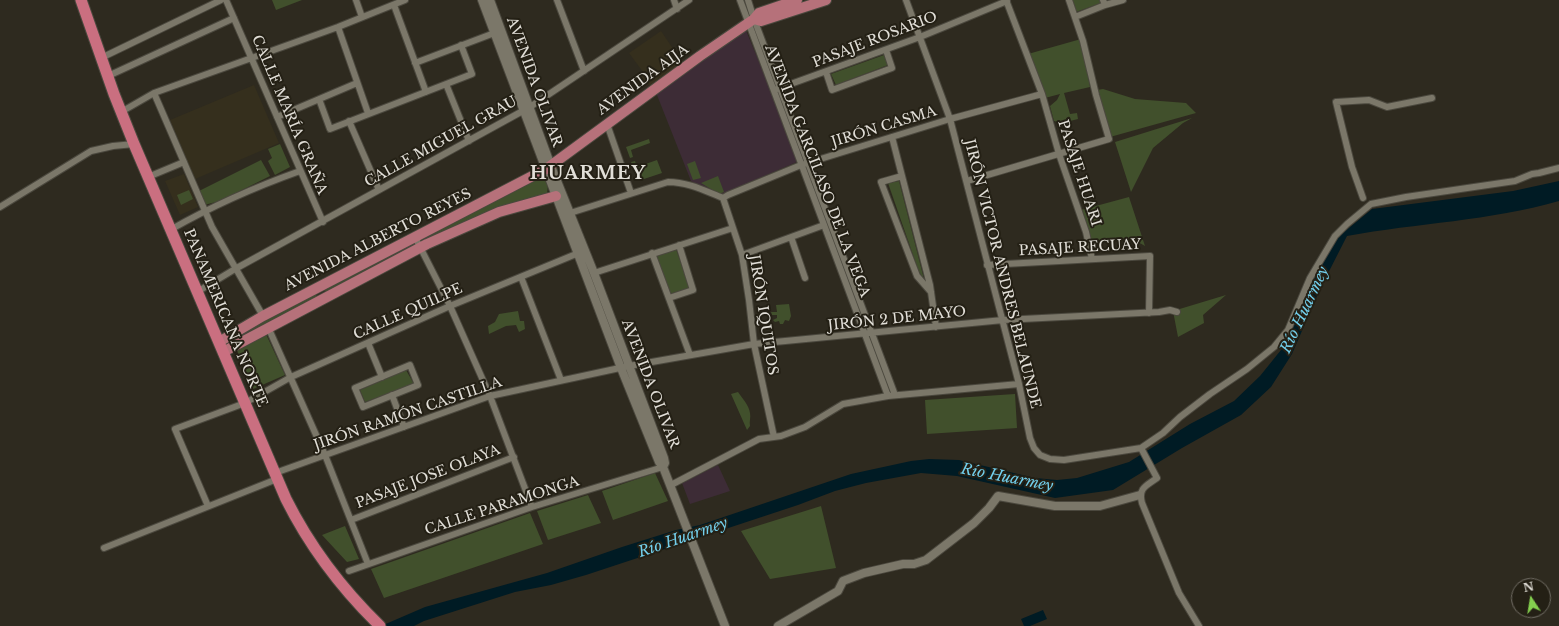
<!DOCTYPE html>
<meta charset="utf-8">
<style>
body{margin:0}
#map{position:relative;width:1559px;height:626px;overflow:hidden;background:#2e2a1f;font-family:"Libre Baskerville",serif}
canvas{display:block}
.north{position:absolute;left:1511px;top:578px;width:40px;height:40px;box-sizing:border-box;background:#242015;border:1px solid #706c63;border-radius:50%;rotate:348deg;font-size:11px;font-weight:700;line-height:16px;text-align:center;color:#e2dfd8}
.north::after{content:'';display:block;margin:auto;width:14px;height:18px;background:#84d04e;clip-path:polygon(50% 0,100% 100%,50% 72%,0 100%)}
</style>
<div id="map">
<canvas width="1559" height="626"></canvas>
<div class="north">N</div>
</div>
<script>
const context = document.querySelector('canvas').getContext('2d');
context.lineJoin = 'round';
function paint(path, color) { context.fillStyle = color; context.fill(path, 'evenodd'); }
function strokePath(path, color, width, dash) { context.strokeStyle = color; context.lineWidth = width; context.lineCap = dash ? 'butt' : 'round'; context.setLineDash(dash || []); context.stroke(path); }
function drawText(font, color, halo, rows, align = 'center') {
  context.font = font + ' "Libre Baskerville",serif'; context.lineWidth = 4; context.setLineDash([]); context.textBaseline = 'middle'; context.strokeStyle = halo; context.fillStyle = color; for (const [text, x, y, turn = 0] of rows) {
    context.save(); context.translate(x, y); context.rotate((+turn || 0) * Math.PI / 180); context.textAlign = isNaN(turn) ? turn : align; if (halo) context.strokeText(text, 0, 0); context.fillText(text, 0, 0); context.restore();
  }
}
const commercial = new Path2D(`
 M745,28L770,88L797,162L718,196L691,181L655,90Z
 M718,465L730,491L690,504L682,483Z`);
const built = new Path2D(`
 M661,31L684,65L661,81L659,78L656,82L657,83L652,88L640,76L643,72L629,53Z
 M254,85L279,143L195,179L170,120Z
 M184,174L198,207L180,215L165,181Z`);
const green = new Path2D(`
 M272,0H302L276,10Z
 M1072,0H1100L1101,3L1076,12Z
 M1081,39L1090,87L1064,93L1070,114L1077,113L1078,119L1062,123L1054,121L1050,106L1057,100L1060,94L1045,98L1028,54Z
 M884,55L888,65L836,85L831,74Z
 M1103,89L1135,99L1186,103L1196,113L1110,137L1097,90Z
 M1192,118L1183,123L1153,148L1131,192L1115,142Z
 M649,139L650,143L631,150L633,157L630,158L626,147Z
 M280,144L290,167L275,175L268,161L272,158L268,149Z
 M261,160L270,176L220,201L204,205L199,191Z
 M657,160L662,173L638,181L631,162L635,161L637,167Z
 M695,161L701,178L693,180L687,164Z
 M718,176L724,192L719,194L701,183Z
 M532,178H543L548,185L547,194L426,241L423,240V237Z
 M899,181L924,279L919,272L888,183Z
 M189,190L193,199L181,205L177,195Z
 M1129,197L1145,246C1123,234 1115,238 1091,243L1081,210Z
 M413,242L415,243V247L326,292L324,289Z
 M676,249L690,288L670,294L655,256Z
 M315,294L317,296L314,300L240,338V332Z
 M1226,295L1203,315L1204,323L1178,337L1173,311Z
 M789,304L791,316L789,321L785,320L783,324H780L779,321L775,322L773,320L777,318V315H772L771,312H777L776,305Z
 M518,311L520,321H524L525,329L519,332L516,325L506,326L489,334L488,326L495,322L499,314Z
 M265,332L285,375L253,389L236,348Z
 M406,370L414,384L365,402L360,390Z
 M738,392C742,398 749,405 750,413C751,417 749,422 750,426L747,430L731,394Z
 M1015,394L1017,428L927,434L925,400Z
 M655,473L668,501L613,520L602,491Z
 M588,495L601,523L548,540L537,511Z
 M821,506L836,568L770,579L741,531Z
 M530,513L543,544L384,598L371,569Z
 M345,526L359,559L347,562L322,535Z`);
const water = new Path2D(`
 M1559,181V201C1490,221 1417,223 1347,236L1320,289L1292,354L1271,387L1241,415L1182,448L1113,490L1055,498L957,476L921,473L866,483L835,491L798,505L586,575L551,585L515,592L424,621L414,626H381L425,607L547,573L622,547L676,530L700,525L851,474L911,461L929,459L959,460L1035,478L1057,480L1077,478L1129,462L1190,424L1234,401L1260,376L1285,345L1295,323L1308,286L1338,237L1372,209L1513,191Z
 M1043,610L1047,619L1030,626H1024L1021,619Z`);
const minor = new Path2D(`
 M226,0L323,222
 M356,0L362,17
 M557,0L584,71
 M674,0L677,9
 M740,0L888,396
 M748,0L754,19L895,395
 M906,0L950,119L1019,384L1030,438L1034,448L1040,455L1050,459L1064,460L1141,448L1163,433L1180,417L1210,394L1247,369L1274,347L1288,330L1310,278L1335,236L1347,224L1371,204L1406,197L1515,181L1532,174L1539,173L1559,168
 M1006,0L1042,94L1059,154L1086,232L1092,259
 M394,5L426,92
 M1105,5L1123,0
 M1075,17L1105,5L1103,0
 M338,27L368,113
 M101,58L221,0
 M415,63L497,32
 M826,72L832,90L892,68L886,50
 M108,76L234,18
 M446,84L469,141
 M777,89L920,37L1007,1
 M154,93L212,227L263,316
 M319,99L330,129L472,74L461,45
 M121,112L154,93L338,27L405,0
 M277,117L357,83
 M349,121L379,190
 M607,124L631,193
 M892,137L930,285L936,327
 M902,176L881,182L917,276L931,292
 M148,177L184,162
 M967,181L1109,139L1096,95L1083,41L1069,0
 M723,198L728,195L801,165L950,119L1042,94
 M723,198L742,255L749,300L754,344L774,437
 M1363,198L1352,167L1336,102L1369,100L1387,107L1432,98
 M0,207L91,151L113,146L134,144
 M567,214L668,182C688,182 705,191 723,198
 M170,230C212,206 255,187 300,171
 M415,237L450,306L490,396L532,507
 M791,237L805,278
 M652,253L690,355
 M742,255L824,225
 M987,265L1150,256L1149,313
 M594,273L733,228
 M521,277L561,380
 M197,292L235,269L530,107L689,0
 M669,298L693,290L679,245
 M268,327L325,455L368,564
 M368,343L382,377
 M410,365L418,385L363,407L355,388Z
 M392,395L404,427
 M1141,448L1157,478C1146,486 1138,488 1142,503L1179,593L1199,626
 M275,473L490,396L629,366L754,344L1003,320L1159,312L1170,310L1177,312
 M671,485L759,439L781,436L805,427L843,404L888,396L1019,384
 M208,506L175,429L245,403L291,377L450,306L581,252
 M351,520L514,457
 M104,548L277,479
 M349,571L532,507L663,467`);
const tertiary = new Path2D(`
 M482,0L621,368L659,462L663,467L725,626
 M490,0L551,166L594,273L664,458L665,463L663,467
 M778,626L838,591L843,581L864,573L903,564H914L926,560L974,523L989,508L998,496L1055,506H1100L1140,495`);
const primary = new Path2D(`
 M754,19L761,21L826,0
 M219,342L263,316L546,169L700,56L754,19L759,13L797,0
 M223,352L427,244L499,212L556,196`);
const trunk = new Path2D(`
 M81,0L114,94L134,144L286,499C310,547 341,588 380,626`);
const streetNames = [
 ["PASAJE ROSARIO",875,40,-21],
 ["AVENIDA AIJA",643,80,-36],
 ["AVENIDA OLIVAR",534,82,70],
 ["CALLE MARÍA GRAÑA",289,115,67],
 ["JIRÓN CASMA",884,127,-17],
 ["CALLE MIGUEL GRAU",441,142,-29],
 ["AVENIDA GARCILASO DE LA VEGA",817,171,69],
 ["PASAJE HUARI",1079,173,72],
 ["AVENIDA ALBERTO REYES",378,240,-27],
 ["PASAJE RECUAY",1080,248,-3],
 ["JIRÓN VICTOR ANDRES BELAUNDE",1002,274,76],
 ["CALLE QUILPE",408,312,-24],
 ["JIRÓN IQUITOS",763,315,81],
 ["PANAMERICANA NORTE",225,318,67],
 ["JIRÓN 2 DE MAYO",897,319,-6],
 ["AVENIDA OLIVAR",650,384,69],
 ["JIRÓN RAMÓN CASTILLA",408,414,-19],
 ["PASAJE JOSE OLAYA",428,477,-21],
 ["CALLE PARAMONGA",502,506,-18]
];
const waterNames = [
 ["Río Huarmey",1305,310,-65],
 ["Río Huarmey",1007,478,11],
 ["Río Huarmey",683,538,-19]
];
const districtNames = [
 ["HUARMEY",588,174]
];
paint(commercial, '#3d2c36');
paint(built, '#352f1d');
paint(green, '#41502c');
paint(water, '#001b24');
strokePath(minor, '#4b483e', 8);
strokePath(tertiary, '#4b483e', 10);
strokePath(primary, '#4b483e', 12);
strokePath(trunk, '#4b483e', 13);
strokePath(minor, '#7b7769', 6);
strokePath(tertiary, '#7b7769', 8);
strokePath(primary, '#b6717a', 10);
strokePath(trunk, '#ca6f80', 11);
drawText('14px', '#e2dfd8', '#242015', streetNames);
drawText('italic 15px', '#72cfec', '#242015', waterNames);
context.letterSpacing = '1px';
drawText('bold 18px', '#e2dfd8', '#242015', districtNames);
context.letterSpacing = '0px';
</script>
